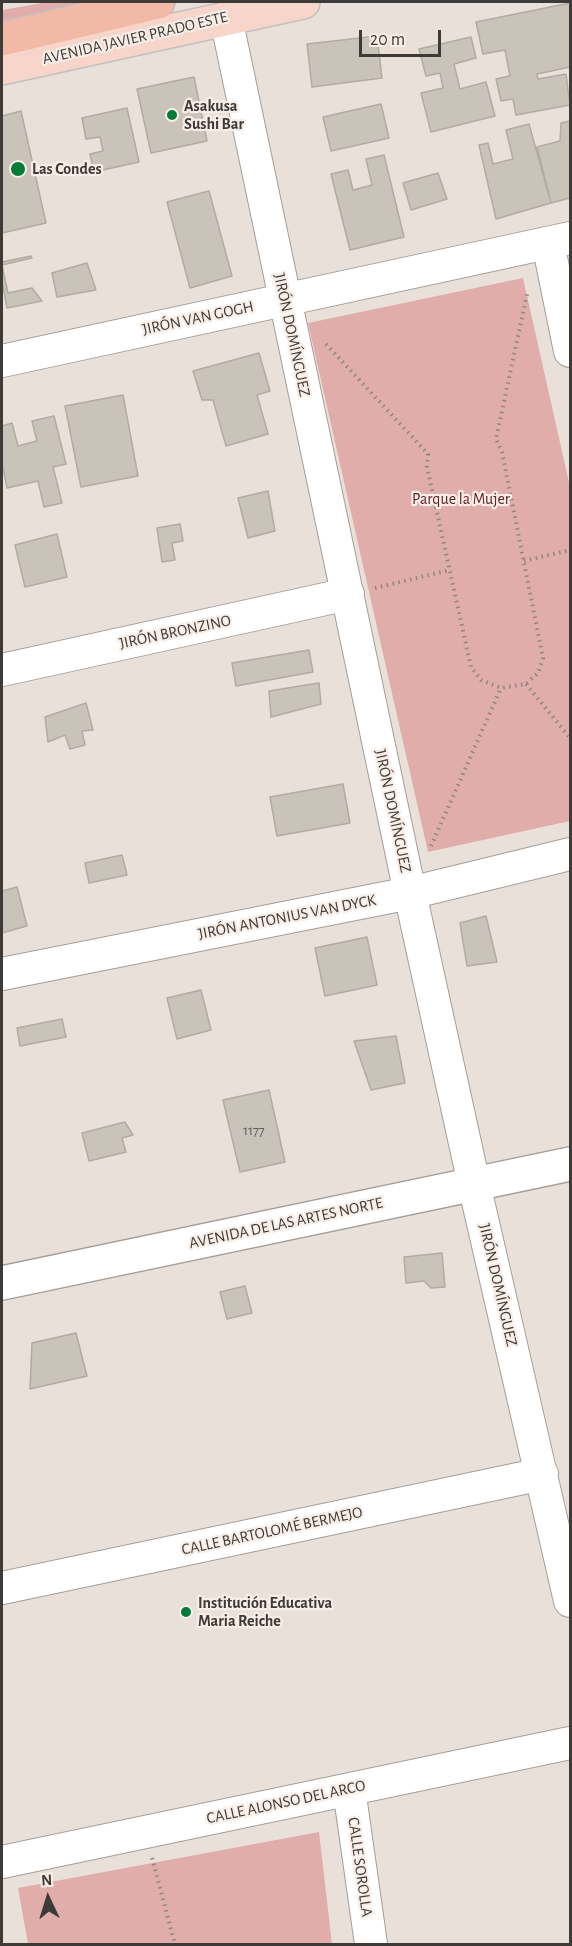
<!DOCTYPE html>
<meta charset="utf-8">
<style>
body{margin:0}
#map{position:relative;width:572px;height:1946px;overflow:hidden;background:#eae0da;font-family:"Alegreya Sans",sans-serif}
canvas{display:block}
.frame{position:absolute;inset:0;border:3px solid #3e3a37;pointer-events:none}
.north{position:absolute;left:18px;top:1868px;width:60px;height:60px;-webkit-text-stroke:4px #f8eee7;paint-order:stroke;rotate:356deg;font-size:16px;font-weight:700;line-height:24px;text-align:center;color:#3e3a37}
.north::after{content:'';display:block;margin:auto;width:21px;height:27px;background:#3e3a37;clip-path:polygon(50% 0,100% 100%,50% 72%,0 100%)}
.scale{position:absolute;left:359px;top:30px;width:82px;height:27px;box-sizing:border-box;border:3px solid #3e3a37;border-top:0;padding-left:8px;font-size:18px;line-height:21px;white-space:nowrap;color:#3e3a37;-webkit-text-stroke:4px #f8eee7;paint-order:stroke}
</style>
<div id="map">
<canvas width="572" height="1946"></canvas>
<div class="frame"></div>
<div class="north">N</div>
<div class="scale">20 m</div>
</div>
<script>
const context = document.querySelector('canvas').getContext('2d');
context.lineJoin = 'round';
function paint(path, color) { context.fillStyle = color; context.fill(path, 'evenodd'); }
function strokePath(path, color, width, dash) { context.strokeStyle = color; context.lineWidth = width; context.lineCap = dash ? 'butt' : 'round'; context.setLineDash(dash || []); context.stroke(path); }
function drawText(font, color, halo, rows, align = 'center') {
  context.font = font + ' "Alegreya Sans",sans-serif'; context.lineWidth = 4.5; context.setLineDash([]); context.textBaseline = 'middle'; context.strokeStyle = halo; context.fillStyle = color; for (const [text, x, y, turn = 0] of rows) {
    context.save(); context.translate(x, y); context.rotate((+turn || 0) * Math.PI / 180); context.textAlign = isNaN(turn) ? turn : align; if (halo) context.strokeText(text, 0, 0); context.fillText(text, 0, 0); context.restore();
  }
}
const green = new Path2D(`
 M48,2H86L2,21V10Z
 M523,278L570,487V821L428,852L308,323Z
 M319,1832L332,1944H28L18,1888Z`);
const building = new Path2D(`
 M570,3V67L537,74L538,79L566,74L570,105L516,115L513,99L501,101L496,79L510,76L505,50L483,54L476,22Z
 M377,36L382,78L312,87L307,44Z
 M471,37L476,58L454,64L460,89L486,82L495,116L431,132L421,93L443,88L440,73L426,76L419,49Z
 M194,77L207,141L151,153L137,89Z
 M381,104L389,138L331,151L323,117Z
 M127,108L139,162L94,172L90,154L103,151L100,137L86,139L82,118Z
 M21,111L46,223L2,233V116Z
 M570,121V198L551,203L537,147L560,141L561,123Z
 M529,124L551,203L496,219L479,145L488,143L493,164L513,159L506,130Z
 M384,155L404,237L350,250L331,174L348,170L353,190L372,185L366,159Z
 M438,173L447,199L411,210L403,183Z
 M209,191L232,276L190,288L167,202Z
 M31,256L32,258L2,265L8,293L32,288L42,301L7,308L2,280V262Z
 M87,263L96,290L57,297L52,273Z
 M259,353L270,391L257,395L268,434L226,446L213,400H202L193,371Z
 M123,395L138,476L81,487L65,406Z
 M54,416L66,464L53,467L62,503L44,507L38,481L7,488L2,463V426L12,423L18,446L37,441L32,421Z
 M268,491L275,531L248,538L238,498Z
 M180,524L183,541L172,543L175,560L162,562L157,528Z
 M57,534L67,577L25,587L15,545Z
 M309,650L313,672L236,686L232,663Z
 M319,683L321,704L271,717L269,691Z
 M86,703L93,730L82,731L85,745L70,749L65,735L48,742L45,717Z
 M343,784L350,823L277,836L270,797Z
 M122,855L127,875L89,883L85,863Z
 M17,887L27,926L2,933V891Z
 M486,916L497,962L467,966L460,923Z
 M367,937L377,985L325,996L315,948Z
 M201,990L211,1030L177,1039L167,998Z
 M62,1019L66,1037L20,1046L17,1028Z
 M396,1036L405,1083L371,1090L354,1041Z
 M269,1090L285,1162L240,1172L223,1100Z
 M125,1122L133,1135L122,1138L126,1152L89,1161L82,1133Z
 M442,1253L445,1287L431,1288L424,1281L406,1283L404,1257Z
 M245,1286L252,1313L227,1319L220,1292Z
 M76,1333L87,1376L30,1389L32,1343Z`);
const path = new Path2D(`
 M326,344L428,454L427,467L471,667L481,680L501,688L526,684L538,673L543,658L502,452L496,439L527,294
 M524,561L570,550
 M375,588L450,570
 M526,684L570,738
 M431,846L501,688
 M152,1858L175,1944`);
const minor = new Path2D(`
 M226,18L410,893L474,1184L570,1601
 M548,243L570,351
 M2,361L570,238
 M2,670L348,594
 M2,974L410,893L570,854
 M2,1588L542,1474
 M349,1789L371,1944
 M2,1862L570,1743`);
const tertiary = new Path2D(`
 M2,1283L570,1164`);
const primary = new Path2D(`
 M2,68L303,2`);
const motorway = new Path2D(`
 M2,39L158,2`);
const markers = [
 [172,115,6,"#007c34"],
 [18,169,8,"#007c34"],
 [186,1612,6,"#007c34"]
];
const numberNames = [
 ["1177",254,1131]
];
const streetNames = [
 ["AVENIDA JAVIER PRADO ESTE",135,38,-13],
 ["JIRÓN VAN GOGH",198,318,-12],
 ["JIRÓN DOMÍNGUEZ",292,335,78],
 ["JIRÓN BRONZINO",175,632,-12],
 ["JIRÓN DOMÍNGUEZ",393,811,78],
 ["JIRÓN ANTONIUS VAN DYCK",287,917,-11],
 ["AVENIDA DE LAS ARTES NORTE",286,1223,-12],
 ["JIRÓN DOMÍNGUEZ",498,1285,77],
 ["CALLE BARTOLOMÉ BERMEJO",272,1531,-12],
 ["CALLE ALONSO DEL ARCO",286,1802,-12],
 ["CALLE SOROLLA",360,1867,82]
];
const poiNames = [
 ["Asakusa",184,106],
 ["Sushi Bar",184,124],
 ["Las Condes",32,169],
 ["Institución Educativa",198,1603],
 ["Maria Reiche",198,1621]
];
const parkNames = [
 ["Parque la Mujer",461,499]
];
paint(green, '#e0adab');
paint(building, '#cac3ba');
strokePath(building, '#b1aba2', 1.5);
strokePath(minor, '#a69d97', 34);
strokePath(tertiary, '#a69d97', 36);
strokePath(primary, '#c1c0bf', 36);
strokePath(motorway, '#c1c0bf', 36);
strokePath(path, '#8e8783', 4, [1.5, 4.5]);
strokePath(minor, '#fff', 32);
strokePath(tertiary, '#fff', 33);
strokePath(primary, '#f8d5ca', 33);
strokePath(motorway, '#f3b9a7', 33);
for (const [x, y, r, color] of markers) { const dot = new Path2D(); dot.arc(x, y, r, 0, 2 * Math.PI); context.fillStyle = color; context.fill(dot); strokePath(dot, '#f8eee7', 2); }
drawText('14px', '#615c58', null, numberNames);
drawText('16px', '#3e3a37', '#f8eee7', streetNames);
drawText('bold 16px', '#3e3a37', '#f8eee7', poiNames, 'left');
drawText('16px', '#612326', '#f8eee7', parkNames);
</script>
